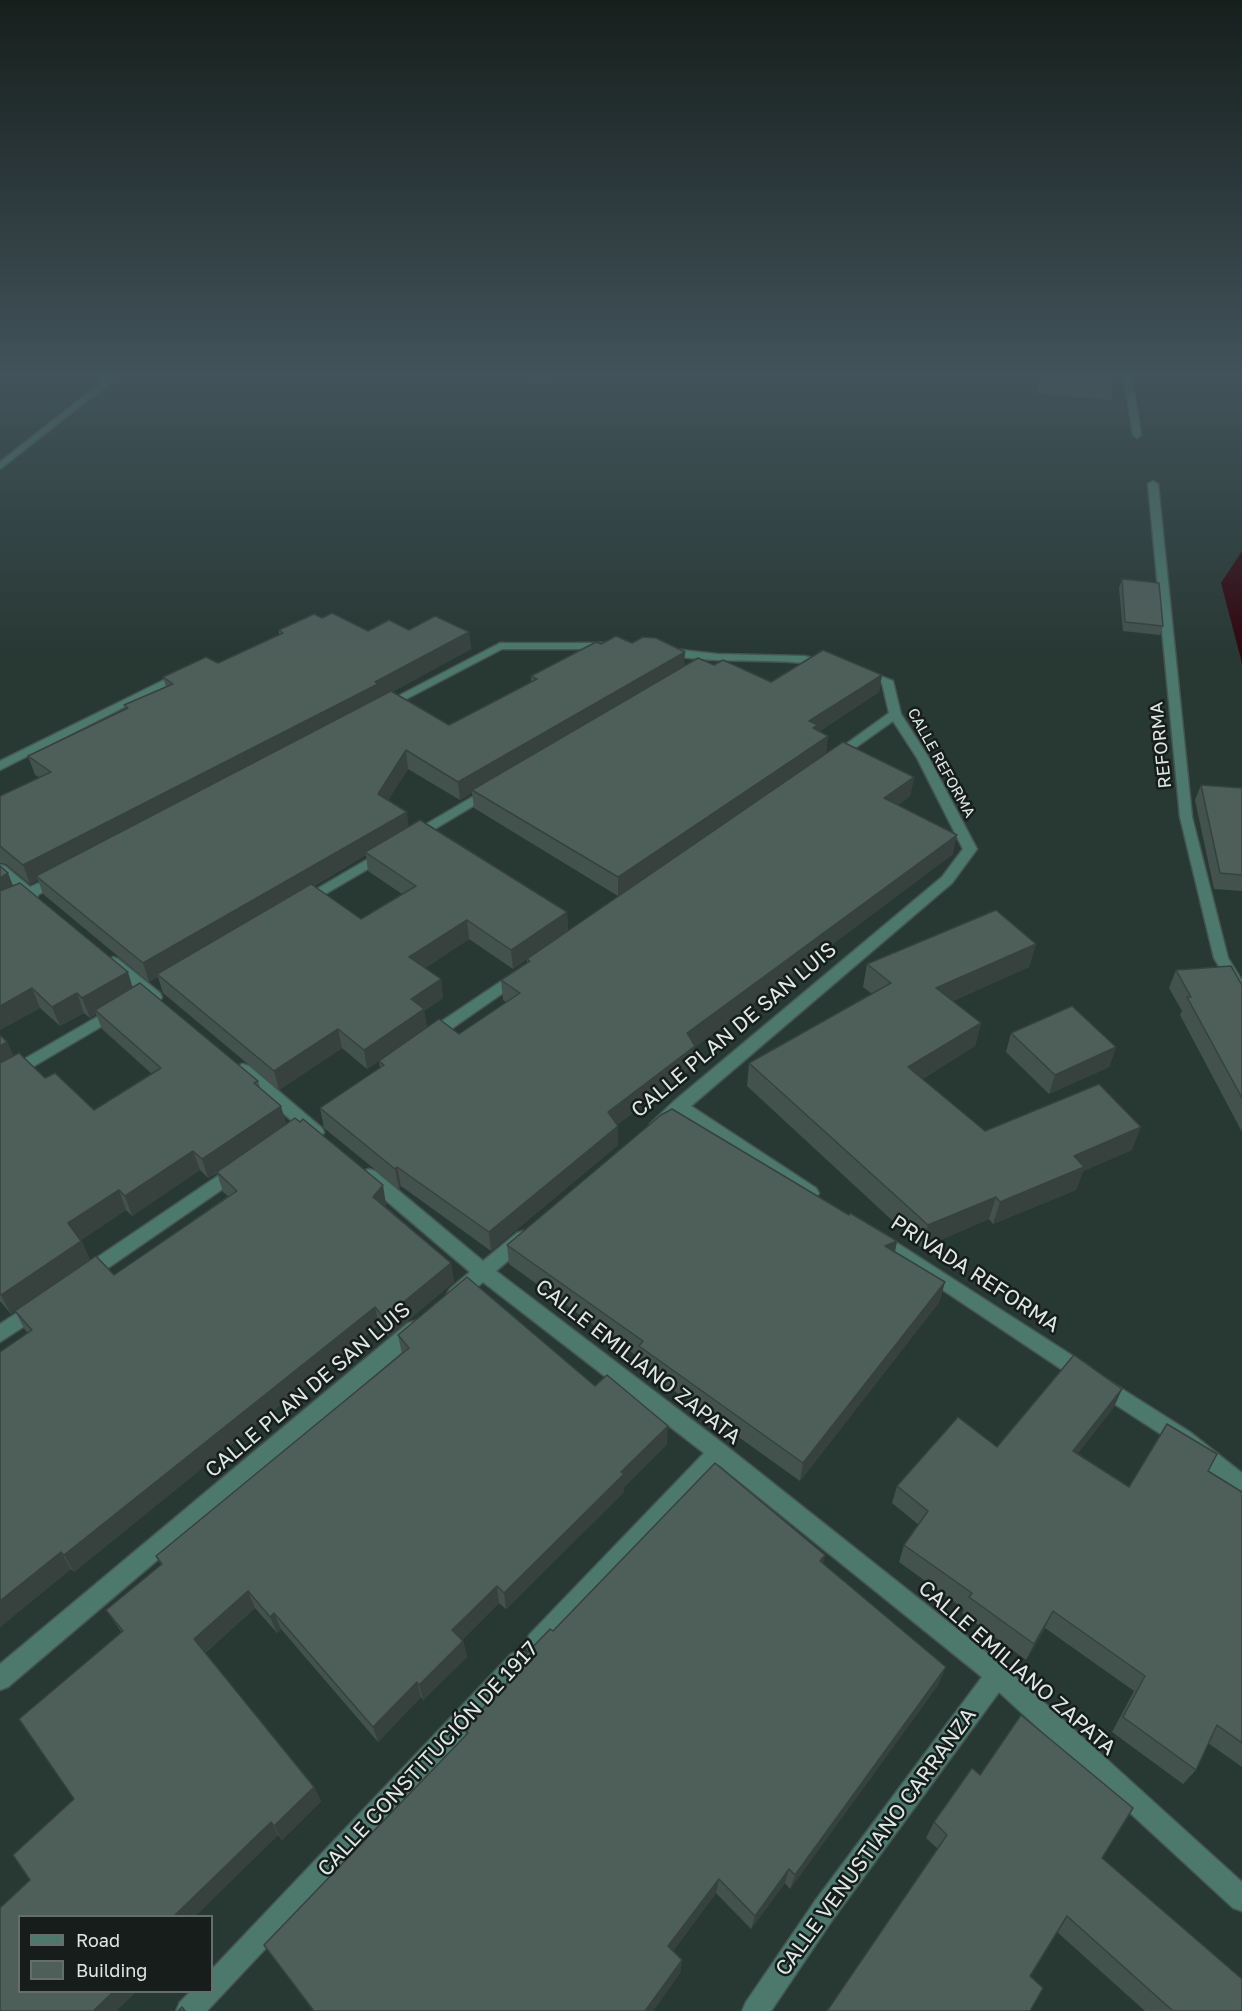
<!DOCTYPE html>
<meta charset="utf-8">
<style>
body{margin:0}
#map{position:relative;width:1242px;height:2011px;overflow:hidden;background:#283833;font-family:"Golos Text",sans-serif}
canvas{display:block}
.legend{position:absolute;left:18px;top:1915px;width:195px;height:78px;box-sizing:border-box;background:#161d1b;border:2px solid #666e6c;margin:0;padding:8px 10px;list-style:none;font-size:18px;color:#dee8e5}
.legend li{display:flex;align-items:center;gap:12px;height:30px}
.legend b{width:30px;border:2px solid #666e6c}
</style>
<div id="map">
<canvas width="1242" height="2011"></canvas>
<ul class="legend">
<li><b style="height:8px;background:#4c796c"></b>Road</li>
<li><b style="height:16px;background:#4e5f5a"></b>Building</li>
</ul>
</div>
<script>
const context = document.querySelector('canvas').getContext('2d');
context.lineJoin = 'round';
function paint(path, color) { context.fillStyle = color; context.fill(path, 'evenodd'); }
function strokePath(path, color, width, dash) { context.strokeStyle = color; context.lineWidth = width; context.lineCap = dash ? 'butt' : 'round'; context.setLineDash(dash || []); context.stroke(path); }
function drawText(font, color, halo, rows, align = 'center') {
  context.font = font + ' "Golos Text",sans-serif'; context.lineWidth = 5; context.setLineDash([]); context.textBaseline = 'middle'; context.strokeStyle = halo; context.fillStyle = color; for (const [text, x, y, turn = 0] of rows) {
    context.save(); context.translate(x, y); context.rotate((+turn || 0) * Math.PI / 180); context.textAlign = isNaN(turn) ? turn : align; if (halo) context.strokeText(text, 0, 0); context.fillText(text, 0, 0); context.restore();
  }
}
const water = new Path2D(`
 M1242,551V663L1221,583Z`);
const minor = new Path2D(`
 M107,378H116L0,469V462Z
 M1124,378H1132L1141,435L1137,438L1133,435Z
 M1153,481L1158,484L1192,817L1228,958L1242,981V998L1237,997L1214,958L1180,817L1148,484Z
 M500,643H610L615,646L610,649H502L389,708L385,709L379,706Z
 M664,648L717,654L804,656L829,661L831,663L825,666C771,656 714,666 660,653V649Z
 M863,669L893,681L901,714L929,758L977,849L952,883L691,1106L816,1188L819,1193L816,1198L810,1200L680,1115C671,1122 664,1132 652,1128L650,1124L673,1102L942,877L963,849L917,758L893,721L838,760L834,761L828,757L889,713L882,683L859,674L857,672Z
 M166,679L170,680V684L0,770V761Z
 M491,786L495,787L497,790L495,793L418,839H408L406,836Z
 M385,849L390,850L392,853L390,856L310,903H300L298,900Z
 M0,865L5,866L30,887L59,874L66,878L38,895L37,899L29,900L0,913V903L20,893L0,876Z
 M113,957L118,959L160,993L162,997L160,1001H150L108,965L106,962Z
 M518,970L525,975L523,979L434,1041H424L421,1037L424,1033Z
 M116,1006L121,1007L124,1011L121,1015L0,1086V1073Z
 M243,1064L249,1066L322,1128L324,1132L322,1136L316,1138L310,1136L237,1074L235,1070L237,1066Z
 M237,1163L243,1165L245,1170L243,1175L92,1279L86,1281L80,1279L77,1274L80,1269Z
 M369,1169L375,1171L483,1261L517,1233L523,1231L529,1233L532,1238L529,1243L496,1271L725,1445L1005,1667L1242,1882V1911L1233,1908L999,1692L833,1919L771,2011H742L746,2002L815,1901L982,1677L719,1465L545,1651L537,1654L529,1651L526,1643L529,1635L704,1453L483,1282C473,1290 463,1304 450,1299L447,1294L450,1289L470,1272L363,1181L361,1176L363,1171Z
 M880,1232L1090,1367L1093,1373L1090,1379L1083,1381L1076,1379L874,1244L871,1239L874,1234Z
 M37,1300L43,1302L46,1308L43,1314L0,1342V1324Z
 M415,1321L422,1323L424,1329L422,1335L8,1687L0,1690V1664L408,1323Z
 M1103,1377L1190,1432L1242,1473V1495L1235,1492L1176,1444L1096,1392L1093,1386L1096,1380Z
 M519,1651L527,1654L530,1662L527,1670L221,1996L207,2011H176L180,2002L190,1992H212V1969L511,1654Z`);
const wall = new Path2D(`
 M521,378H560L542,385Z
 M1037,378H1115V379L1111,400L1037,394Z
 M1122,579L1163,626L1160,635L1123,631L1119,588Z
 M322,618L368,631L409,630L469,632L471,649L392,692L449,725L531,682V676L601,644L684,666L714,665L771,682L882,675L879,692L820,731L828,736L826,753L914,777L910,796L898,805L953,854L695,1047L694,1066L617,1125L618,1145L491,1251L401,1186L399,1189L324,1128L320,1108L380,1068L379,1061L427,1028L367,1069L342,1048L279,1090L163,993L158,977L149,982L43,894L38,880L30,884L6,864L0,863V796L39,777L35,775L28,756L126,709L124,705L166,687L163,677L218,663L279,635V630ZM408,769L460,800L472,793L474,808L618,896L568,931L567,912L409,827L388,800ZM366,855L368,871L402,894L361,919L314,886ZM469,939L513,969L527,959V963L501,980L503,1000L506,1002L459,1034L427,1028L424,1011L443,998L441,979L425,968Z
 M1201,785L1242,788V891L1214,889L1195,800Z
 M0,866L13,886L133,988L258,1081L260,1088L281,1106L286,1125L386,1204L385,1206L451,1263L454,1282L388,1337L379,1325L74,1572L71,1569L0,1627L28,1333L25,1330L15,1311L114,1275L228,1196L223,1192L217,1173L208,1178L200,1170L132,1216L126,1210L81,1240L90,1260L11,1314L1,1302H0V1035L7,1042L13,1056L45,1078L94,1110L152,1074L102,1029L96,1014L90,1018L84,1013L60,1026L40,1008L0,1030Z
 M1036,944L1029,967L953,1001L981,1023L975,1046L922,1079L985,1131L1132,1150L1083,1171L1076,1190L993,1224L989,1219L922,1248L747,1086L749,1063L872,994L863,987L867,964Z
 M1176,970L1242,985V1132L1180,1015L1182,1011L1169,988Z
 M1011,1033L1116,1047L1109,1067L1049,1094L1006,1052Z
 M849,1215L897,1241L895,1252L940,1301L800,1481L638,1365V1357L509,1264L507,1245Z
 M398,1335L595,1386L667,1444L624,1487V1492L506,1609L499,1603L462,1640L463,1641L467,1657L423,1700L421,1697L378,1742L281,1629L277,1633L255,1608L205,1653L314,1787L321,1801L282,1840L278,1835L230,1882L20,1992H136L116,2011H0L30,1880L74,1799L122,1633L106,1610L161,1565L156,1556L402,1354Z
 M1122,1389L1114,1407L1077,1454L1129,1487L1208,1471L1242,1492V1767L1208,1743L1196,1770L1183,1784L1112,1732L1134,1691L1045,1628L1026,1660L962,1613L964,1609L899,1562L904,1545L919,1525L892,1503L897,1486L997,1447Z
 M823,1564L938,1685L790,1889L785,1883L751,1929L716,1893L673,1951L682,1960L680,1973L653,2011H313L264,1945L466,1735L464,1728L507,1682L506,1675L553,1631Z
 M980,1775L1102,1858L1242,2011H1145L1057,1932L1030,1976L938,1849L926,1838L934,1822Z`);
const shadedWall = new Path2D(`
 M541,378H560L542,385Z
 M469,632L471,649L380,699L36,876L38,880L30,884L23,865Z
 M685,652L684,669L472,790V793L460,800L458,782Z
 M882,675L879,692L817,733L809,721Z
 M828,736L826,754L618,896V877Z
 M406,750L408,769L381,812L378,794Z
 M914,777L910,796L881,817L884,798Z
 M407,812L409,830L365,852L366,855L159,976L157,974L158,977L149,982L143,963Z
 M957,835L953,854L695,1047L694,1066L608,1132V1112L687,1033Z
 M8,873L16,893L0,900V878Z
 M567,912L568,931L513,969L511,950Z
 M467,920L469,939L412,976L409,957Z
 M1036,944L1029,967L931,1011L936,988Z
 M128,972L134,992L95,1010L96,1014L90,1018L82,998Z
 M441,979L443,998L424,1011L427,1028L367,1069L364,1050L411,999Z
 M32,988L40,1008L0,1030V1006Z
 M77,993L84,1013L60,1026L52,1007Z
 M981,1023L975,1046L903,1090L908,1067Z
 M338,1029L342,1048L279,1090L274,1071Z
 M7,1042L16,1061L0,1070V1046Z
 M1116,1047L1109,1067L1049,1094L1055,1075Z
 M281,1106L286,1125L208,1178L202,1159Z
 M618,1126V1145L491,1251L489,1232Z
 M1141,1127L1132,1150L1083,1171L1076,1190L993,1224L1000,1202L1074,1156Z
 M193,1151L200,1170L132,1216L125,1196Z
 M397,1167L401,1186L399,1189L395,1169Z
 M383,1185L386,1204L377,1216L373,1197Z
 M119,1190L126,1210L77,1243L68,1223Z
 M996,1197L989,1219L922,1248L928,1225Z
 M81,1241L90,1260L11,1314L1,1295Z
 M897,1241L893,1260L885,1246Z
 M451,1263L454,1282L388,1337L384,1318Z
 M945,1282L940,1301L800,1481L803,1463Z
 M375,1307L379,1325L74,1572L64,1555Z
 M1122,1389L1114,1407L1065,1469L1073,1451Z
 M668,1426L667,1444L624,1487V1492L506,1609L504,1593L621,1472Z
 M61,1552L71,1569L0,1627V1601Z
 M825,1555L821,1574L820,1561Z
 M497,1586L499,1603L456,1646L452,1630Z
 M248,1591L255,1608L202,1655L194,1639Z
 M1053,1611L1045,1628L1026,1660L1034,1644Z
 M274,1613L281,1629L277,1633L270,1617Z
 M463,1641L467,1657L423,1700L419,1685Z
 M946,1667L938,1685L790,1889L795,1875Z
 M417,1682L421,1697L378,1742L373,1727Z
 M314,1787L321,1801L282,1840L274,1826Z
 M271,1822L278,1835L195,1917H173Z
 M789,1869L785,1883L751,1929L755,1916Z
 M719,1879L716,1893L667,1959L668,1946Z
 M682,1960L680,1973L653,2011H645Z
 M113,1992H136L116,2011H93Z`);
const building = new Path2D(`
 M1122,579L1159,583L1163,626L1125,622Z
 M332,613L368,631L389,620L409,630L435,616L469,632L375,682L378,684L23,865L0,846V796L51,772L28,756L128,708L124,705L173,684L163,677L206,657L218,663L283,633L279,630L314,614L322,618Z
 M616,636L632,643L643,637L656,638L685,652L458,782L406,750L378,794L407,812L143,963L36,876L391,691L449,725L537,679L531,676L596,642L601,644Z
 M823,650L882,675L809,721L818,725L813,728L828,736L618,877L472,790L698,658L714,665L723,660L771,682Z
 M843,742L914,777L884,798L957,835L687,1033L695,1046L608,1112L618,1126L489,1232L397,1167L395,1169L320,1108L384,1065L379,1061L439,1019L459,1034L520,993L501,980L530,961L527,959Z
 M1201,785L1242,788V875L1220,873Z
 M420,820L567,912L511,950L467,920L409,957L441,979L411,999L424,1009L364,1050L338,1029L274,1071L157,974L311,884L361,919L416,886L365,852Z
 M0,866L8,873L0,878Z
 M20,883L128,972L82,998L77,993L52,1007L32,988L0,1006V891Z
 M996,910L1036,944L936,988L981,1023L908,1067L985,1131L1099,1084L1141,1127L1074,1156L1084,1167L1000,1202L996,1197L928,1225L749,1063L891,983L867,964Z
 M1231,966L1242,985V1098L1187,997H1191L1176,970Z
 M140,983L258,1081L254,1083L281,1106L202,1159L193,1151L125,1196L119,1190L68,1223L81,1241L1,1295L0,1293V1063L19,1053L45,1078L55,1073L94,1110L161,1068L95,1010Z
 M1072,1006L1116,1047L1055,1075L1011,1033Z
 M0,1035L7,1042L0,1046Z
 M672,1109L849,1215L850,1213L897,1241L885,1246L945,1282L803,1463L639,1346L643,1341L507,1245L661,1115Z
 M295,1118L300,1122L303,1119L383,1185L373,1197L451,1263L384,1318L375,1307L64,1555L61,1552L0,1601V1352L32,1330L15,1311L96,1256L114,1275L237,1191L217,1172Z
 M467,1277L595,1386L607,1375L668,1426L621,1472L624,1474L504,1593L497,1586L452,1630L463,1641L419,1685L417,1682L373,1727L274,1613L270,1617L248,1591L194,1639L314,1787L274,1826L271,1822L173,1917H20V1992H113L93,2011H0V1908L30,1880L13,1855L74,1799L19,1719L123,1631L106,1610L162,1564L156,1556L409,1348L398,1335Z
 M1074,1355L1122,1389L1073,1451L1129,1487L1167,1424L1217,1454L1208,1471L1242,1492V1743L1217,1725L1196,1770L1123,1717L1145,1676L1053,1611L1034,1644L969,1597L972,1593L904,1545L928,1511L897,1486L958,1417L997,1447Z
 M715,1463L825,1555L820,1561L946,1667L795,1875L789,1869L755,1916L719,1879L668,1946L682,1960L645,2011H314L264,1945L468,1733L464,1728L511,1679L506,1675L550,1629L553,1631Z
 M1021,1715L1133,1808L1102,1858L1242,1979V2011H1173L1067,1916L1030,1976L1043,1988L1030,2011H827L947,1835L934,1822L972,1768L980,1775Z
 M182,2007L185,2011H178Z`);
const farStreetnames = [
 ["CALLE REFORMA",941,763,61]
];
const streetNames = [
 ["REFORMA",1161,745,-96]
];
const nearStreetnames = [
 ["CALLE PLAN DE SAN LUIS",734,1030,-40],
 ["PRIVADA REFORMA",975,1274,33],
 ["CALLE EMILIANO ZAPATA",638,1362,38],
 ["CALLE PLAN DE SAN LUIS",308,1390,-40],
 ["CALLE EMILIANO ZAPATA",1017,1668,41],
 ["CALLE CONSTITUCIÓN DE 1917",428,1759,-47],
 ["CALLE VENUSTIANO CARRANZA",876,1842,-54]
];
paint(water, '#31050e');
strokePath(minor, '#45544f', 3);
paint(minor, '#4c796c');
paint(wall, '#43524d');
paint(shadedWall, '#37423f');
paint(building, '#4e5f5a');
strokePath(building, '#37423f', 1.5);
const sky = context.createLinearGradient(0, 0, 0, 660);
sky.addColorStop(0, '#161f1c');
sky.addColorStop(0.57, '#42535b');
sky.addColorStop(1, '#42535b00');
context.fillStyle = sky;
context.fillRect(0, 0, 1242, 660);
drawText('15px', '#dee8e5', '#161d1b', farStreetnames);
drawText('18px', '#dee8e5', '#161d1b', streetNames);
drawText('21px', '#dee8e5', '#161d1b', nearStreetnames);
</script>
